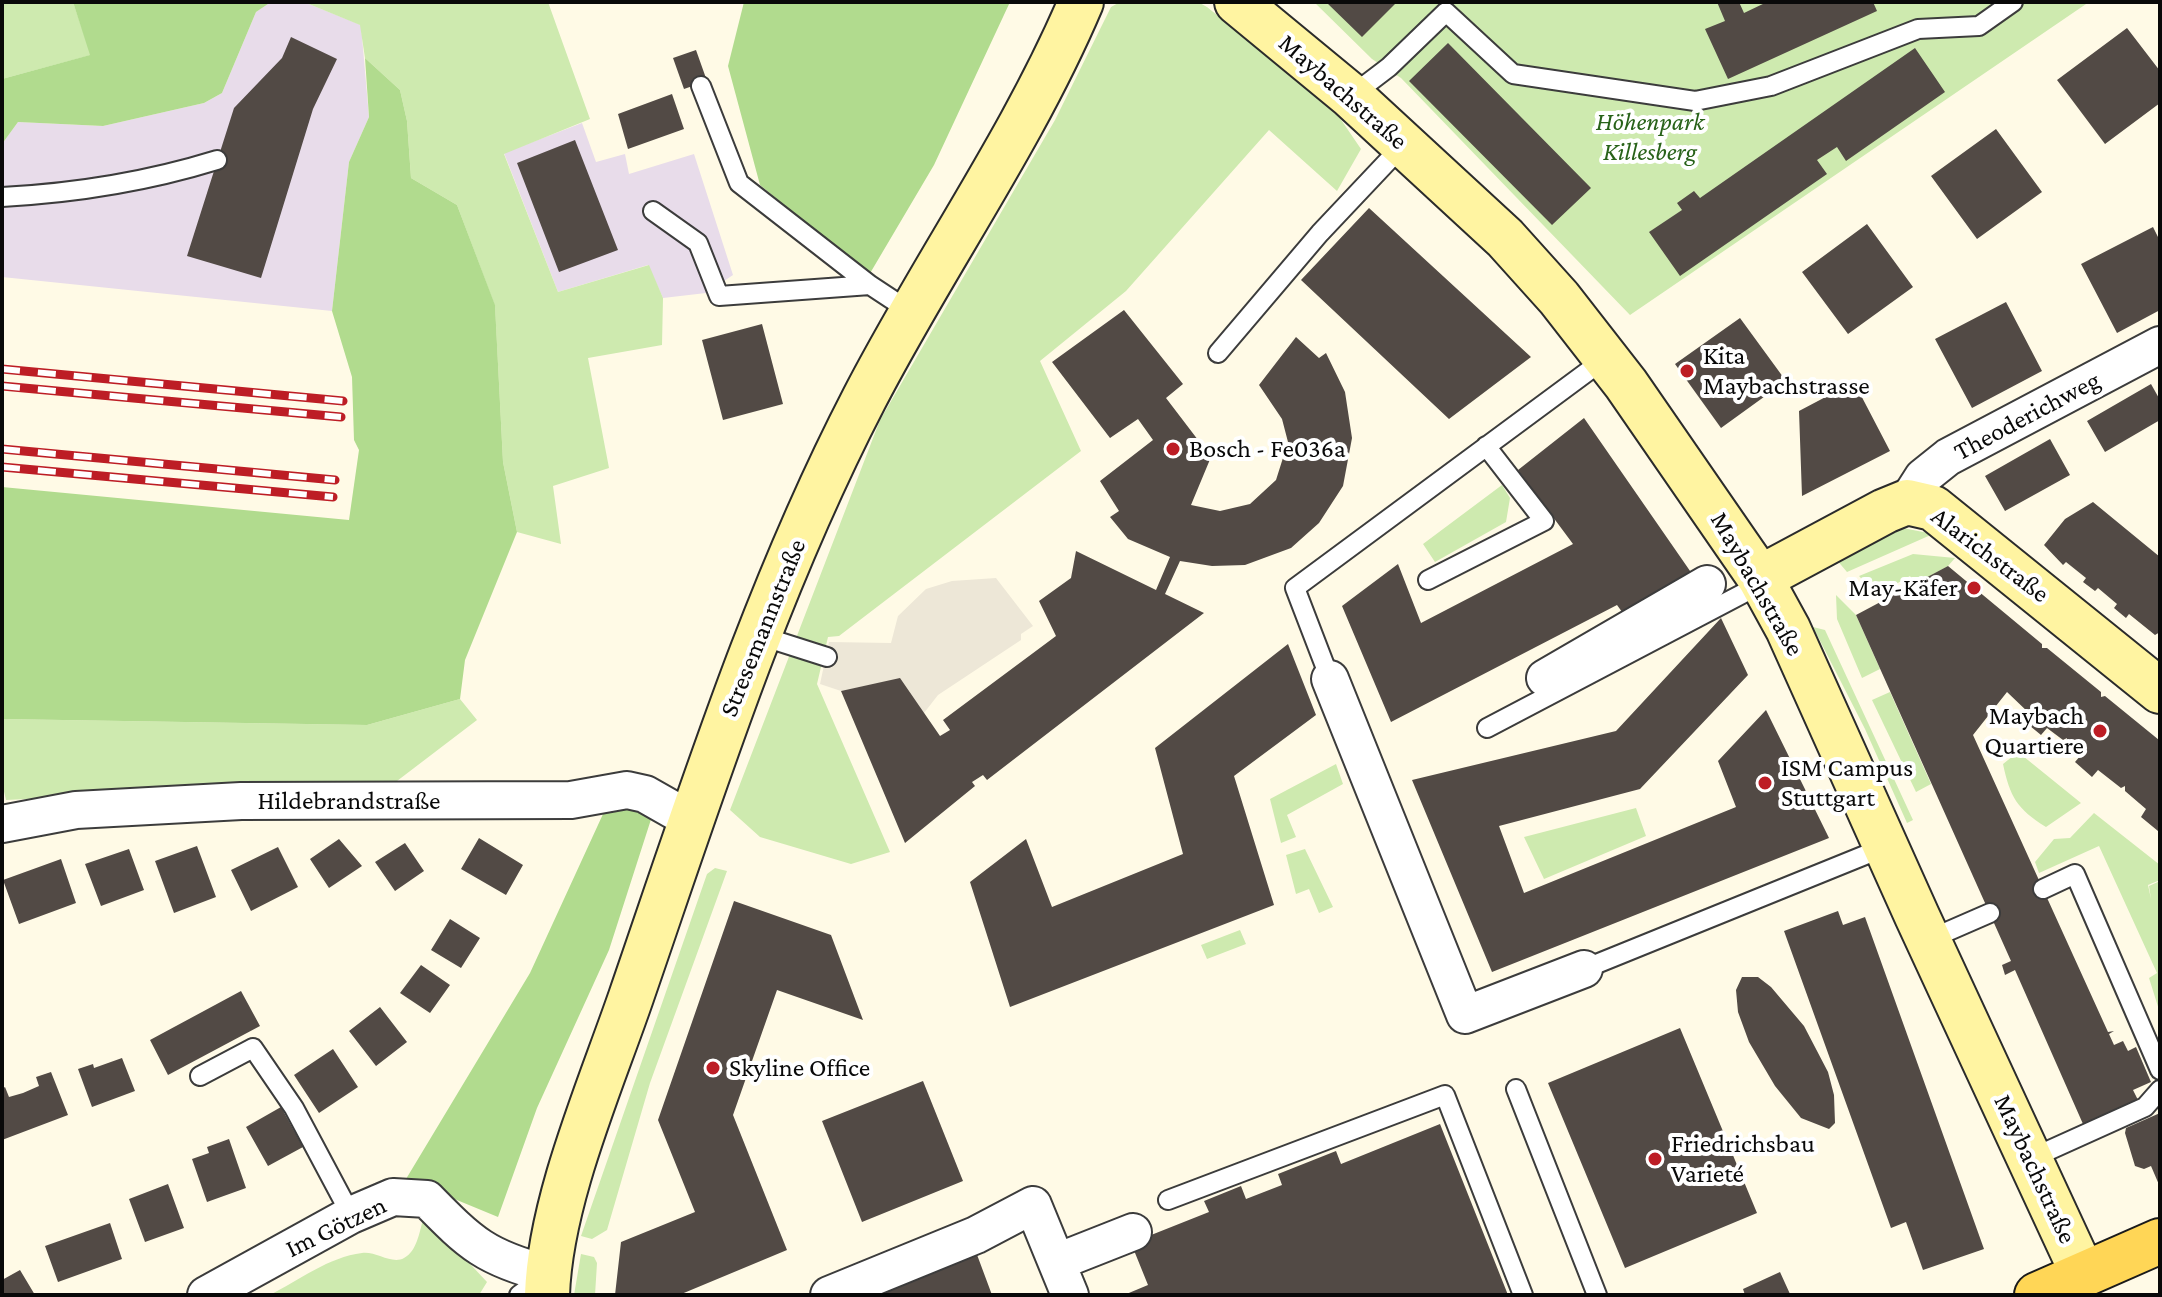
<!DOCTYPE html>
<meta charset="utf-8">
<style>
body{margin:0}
#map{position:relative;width:2162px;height:1297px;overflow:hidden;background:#fffae6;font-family:"Crimson Pro",serif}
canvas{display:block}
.frame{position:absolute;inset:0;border:4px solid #090909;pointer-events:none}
</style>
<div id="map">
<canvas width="2162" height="1297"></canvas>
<div class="frame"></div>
</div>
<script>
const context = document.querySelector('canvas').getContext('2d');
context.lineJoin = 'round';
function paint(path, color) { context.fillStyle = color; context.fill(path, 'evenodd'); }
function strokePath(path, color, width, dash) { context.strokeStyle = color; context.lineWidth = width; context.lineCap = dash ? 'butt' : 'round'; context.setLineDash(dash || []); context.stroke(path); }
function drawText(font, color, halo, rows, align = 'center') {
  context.font = font + ' "Crimson Pro",serif'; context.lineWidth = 8; context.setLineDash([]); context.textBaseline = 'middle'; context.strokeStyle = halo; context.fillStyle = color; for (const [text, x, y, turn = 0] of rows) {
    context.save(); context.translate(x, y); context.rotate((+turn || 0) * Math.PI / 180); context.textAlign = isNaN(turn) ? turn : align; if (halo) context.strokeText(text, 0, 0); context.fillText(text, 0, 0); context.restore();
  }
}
const industrial = new Path2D(`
 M271,2H304L361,25L369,117L349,162L332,311L2,277V144L18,122L103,126L204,103L222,93L256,12Z
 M582,123L596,162L625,154L629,174L694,154L733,275L706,293L663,298L648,265L558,292L504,153Z`);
const green = new Path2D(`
 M2,2H73L91,55L2,79Z
 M304,2H548L590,119L504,154L558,292L649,265L663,298L662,345L588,358L609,468L553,486L561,544L517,532L503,462L495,306L457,205L411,178L407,121L400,90L365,58L360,25Z
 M1120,2H1198L1207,7L1333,108L1361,149L1337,191L1269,130L1126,291L1040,361L1081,451L839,636L828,637L817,684L890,852L851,864L760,837L730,810L880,420L1055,120L1111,7Z
 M1314,2H2089L1630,315L1401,78L1372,59Z
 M1502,485L1510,498L1506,522L1435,562L1423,544Z
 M1903,528L1933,534L1847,572L1830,552L1880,529Z
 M1913,554L1955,558L1948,566L1915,584L1910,576L1877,595L1859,576Z
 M1836,595L1856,615L1880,669L1862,678L1837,619Z
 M1813,627L1825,630L1913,820L1907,823L1865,729Z
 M1890,692L1931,784L1916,792L1872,700Z
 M460,699L477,720L397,781L6,800L2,783V719L367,725Z
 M2018,752L2081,803L2046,827C2017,809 2010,797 2003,764Z
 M1336,764L1343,784L1287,815L1296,837L1281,843L1270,799Z
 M1636,808L1646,836L1544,879L1524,837Z
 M2094,813L2160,865V880L2148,885L2151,899L2149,886L2160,881V1013L2149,978L2157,973L2099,846L2039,873L2035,862L2054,839L2070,838Z
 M1305,849L1333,907L1319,913L1309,889L1296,894L1286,855Z
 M715,868L727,871L650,1083L607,1230L592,1239L581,1236L707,874Z
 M1240,930L1246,944L1207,959L1201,945Z
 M423,1220L443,1235L487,1282L479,1295H270C299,1280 329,1257 362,1253C376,1251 392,1265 404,1258C417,1251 419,1233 423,1220Z
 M581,1254L594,1257L597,1263L595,1295H574Z`);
const forest = new Path2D(`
 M73,2H271L256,12L222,93L204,103L103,126L18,122L2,144V79L90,55Z
 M744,2H1010L934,165L869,275L760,185L728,66Z
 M365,58L400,90L407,121L411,178L457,205L495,305L503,462L517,532L465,660L460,699L367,725L2,719V487L349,520L359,450L354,440L352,377L332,311L349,162L369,117Z
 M609,801L654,810L609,950L537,1108L498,1217L406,1179L530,973Z`);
const plaza = new Path2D(`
 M996,578L1033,626L1021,634V640L938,695L924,713L899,679L841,691L820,684L829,642L891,643L898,616L926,589L952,581Z`);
const building = new Path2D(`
 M1326,2H1397L1362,37Z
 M1717,2H1739L1744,13L1767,2H1873L1877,11L1728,79L1705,29L1725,21Z
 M2127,28L2160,71V103L2105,144L2057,80Z
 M291,37L337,59L313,109L261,278L187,256L234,108L282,58Z
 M1448,43L1591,188L1552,225L1409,81Z
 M1915,48L1945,92L1846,161L1837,147L1817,160L1827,174L1680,276L1649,232L1682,210L1677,203L1694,191L1700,198Z
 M696,50L707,81L684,89L673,58Z
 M672,94L684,129L628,149L618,114Z
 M1996,129L2042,192L1977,239L1931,176Z
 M575,140L618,250L559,272L517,163Z
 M1369,208L1531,357L1449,419L1301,280Z
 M1867,224L1913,287L1848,334L1802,272Z
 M2153,227L2160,241V310L2117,333L2081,264Z
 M2006,302L2042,371L1972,408L1935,339Z
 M1124,310L1183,384L1166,398L1211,457L1191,505L1220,511L1250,504L1276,480L1288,442L1282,419L1259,385L1296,337L1319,358L1326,353L1345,392L1352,438L1343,486L1319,523L1291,548L1245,565L1212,566L1180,561L1165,594L1204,613L987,780L983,775L972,782L975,786L905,843L841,691L900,678L940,736L950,730L943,720L1056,636L1039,601L1071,578L1076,551L1156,590L1170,557L1128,539L1110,517L1119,511L1100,481L1153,440L1138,419L1110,438L1052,362Z
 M1740,318L1786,381L1721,428L1675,364Z
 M762,324L783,404L723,420L702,340Z
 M1854,382L1890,451L1802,496L1799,411Z
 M2151,384L2160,400V420L2105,452L2087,421Z
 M1584,418L1697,581L1625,616L1617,605L1391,722L1342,606L1398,564L1421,623L1573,544L1518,470Z
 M2050,439L2070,475L2005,511L1985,476Z
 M2093,502L2160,557V632L2155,635L2129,614L2126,618L2114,608L2117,604L2098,588L2095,591L2083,582L2086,578L2066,562L2063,565L2044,545L2065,519Z
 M1948,566L2042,644V648H2047L2101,692V697L2105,696L2159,740L2158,831L2141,817L2146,809L2125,791V786L2121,788L2098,770L2092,777L2075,762L2081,755L2066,743L2067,738L2063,740L2047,728L2041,735L2024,721L2030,714L2007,692L1973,735L2108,1032L2114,1031L2109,1034L2114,1045L2123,1041L2128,1051L2136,1047L2151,1082L2133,1090L2138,1100L2083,1124L2015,970L2005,975L2002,965L2011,961L1856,615Z
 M1721,618L1748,675L1640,789L1499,826L1524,893L1736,807L1718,761L1766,710L1829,838L1492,972L1412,780L1616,731Z
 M1288,644L1316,715L1234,776L1274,905L1010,1007L970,882L1026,839L1052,907L1183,854L1155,748Z
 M479,838L523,865L506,895L461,869Z
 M339,839L362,866L329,888L310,859Z
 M405,843L424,871L395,891L375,862Z
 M197,846L216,897L174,913L155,861Z
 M278,847L298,887L251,911L231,870Z
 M129,849L144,890L101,906L85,864Z
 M61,859L76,903L19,924L3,880Z
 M734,901L831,935L863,1020L777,990L733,1115L787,1250L679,1295H615L621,1242L695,1212L658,1120Z
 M1838,911L1843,925L1865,917L1984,1249L1923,1270L1906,1222L1891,1228L1784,931Z
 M450,919L480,938L461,968L431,950Z
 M421,965L450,985L430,1013L400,993Z
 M1742,977H1758L1771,987L1804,1026L1828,1072L1834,1095L1835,1123L1829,1129L1801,1118L1775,1086L1749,1042L1738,1012L1736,990Z
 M241,991L260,1026L168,1075L150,1040Z
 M380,1007L407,1042L376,1066L349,1031Z
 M1680,1028L1757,1213L1625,1268L1548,1083Z
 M333,1049L358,1087L319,1113L294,1075Z
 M122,1058L135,1091L92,1107L78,1069L93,1064L94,1068Z
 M51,1072L68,1115L2,1140V1089L5,1087L9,1097L23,1093L39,1086L36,1077Z
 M923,1081L963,1181L862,1222L822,1121Z
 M281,1107L303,1147L268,1166L246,1127Z
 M2160,1113V1187L2151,1166L2144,1169L2135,1166L2125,1133L2126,1128Z
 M1440,1124L1508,1295H1124L1148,1285L1131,1243L1209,1212L1204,1201L1241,1186L1246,1199L1282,1185L1278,1174L1336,1151L1341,1164Z
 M229,1139L246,1188L207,1202L192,1159L209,1153L207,1147Z
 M168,1184L184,1228L145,1242L129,1199Z
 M110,1223L122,1259L58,1282L45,1246Z
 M976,1252L992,1295H864Z
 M20,1270L35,1295H2V1280Z
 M1780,1272L1790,1294L1745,1295L1743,1289Z`);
const lane = new Path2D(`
 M701,86L739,183L870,285L911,312
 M1351,96L1389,67L1446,12L1513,74L1695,101L1771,86L1918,29L1979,26L2013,2
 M2,197C77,193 146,182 217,160
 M653,211L698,243L719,296L870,285
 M1218,353L1320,233L1404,144
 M1428,580L1544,521L1486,446
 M758,635L827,657
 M1330,679L1295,588L1606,358
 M1487,728L1763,583
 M2043,889L2075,874L2160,1070
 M1928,940L1990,913
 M1584,969L1885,847
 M200,1076L253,1048L294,1108L351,1215
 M1516,1089L1597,1295
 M2032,1158L2145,1107L2160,1090
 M1168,1200L1445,1095L1523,1295
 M519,1295L546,1275`);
const street = new Path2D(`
 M1907,502L1923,477L1948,457L2160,345
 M1545,678L1707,584
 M1330,679L1465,1015L1584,969
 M2,824L76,810L241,801L571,800L627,790L645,794L689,819
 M1057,1262L1133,1232
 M206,1295L351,1215L393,1197L427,1199C471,1244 486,1258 548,1274
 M829,1295L976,1235L1033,1205L1070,1295`);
const secondary = new Path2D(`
 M1237,2L1351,96L1505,238L1559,298L1626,384L1760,578L1788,629L1917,916L2083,1274
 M1760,578L1885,511L1907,502L1933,508L2160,691
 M547,1295C550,1201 600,1087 631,997C701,794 765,590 864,399C933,265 1022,141 1081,2`);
const primary = new Path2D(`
 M2037,1295L2160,1241`);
const rail = new Path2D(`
 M2,369L343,401
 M2,386L341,417
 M2,449L335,480
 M2,467L333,497`);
const markers = [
 [1687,371,8,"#bd1d25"],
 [1173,449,8,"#bd1d25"],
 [1974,588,8,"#bd1d25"],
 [2100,731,8,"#bd1d25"],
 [1765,783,8,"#bd1d25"],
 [713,1068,8,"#bd1d25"],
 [1655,1159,8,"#bd1d25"]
];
const streetNames = [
 ["Maybachstraße",1343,92,41],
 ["Theoderichweg",2027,416,-28],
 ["Alarichstraße",1990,555,37],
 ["Maybachstraße",1757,584,60],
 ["Stresemannstraße",763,628,-68],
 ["Hildebrandstraße",349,801],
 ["Maybachstraße",2035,1169,65],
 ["Im Götzen",336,1227,-26]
];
const parkNames = [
 ["Höhenpark",1650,122],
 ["Killesberg",1650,152]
];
const poiNames = [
 ["Kita",1703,356],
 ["Maybachstrasse",1703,386],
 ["Bosch - Fe036a",1189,449],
 ["May-Käfer",1958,588,"right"],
 ["Maybach",2084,716,"right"],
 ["Quartiere",2084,746,"right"],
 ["ISM Campus",1781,768],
 ["Stuttgart",1781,798],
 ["Skyline Office",729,1068],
 ["Friedrichsbau",1671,1144],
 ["Varieté",1671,1174]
];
paint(industrial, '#e8dcea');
paint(green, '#ceeaaf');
paint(forest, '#b1db8e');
paint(plaza, '#ede7d7');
paint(building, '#524a45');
strokePath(lane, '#3c3c3c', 22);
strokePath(street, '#3c3c3c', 40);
strokePath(secondary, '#2b2b2b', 48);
strokePath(primary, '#1a1a1a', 48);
strokePath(lane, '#fff', 18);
strokePath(street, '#fff', 36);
strokePath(secondary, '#fff4a1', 44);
strokePath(primary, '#ffd656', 44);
strokePath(rail, '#bd1d25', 9);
strokePath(rail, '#fff', 6, [18]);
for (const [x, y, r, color] of markers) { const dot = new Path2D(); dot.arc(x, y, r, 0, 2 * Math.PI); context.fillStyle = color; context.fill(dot); strokePath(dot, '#fff', 3); }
drawText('26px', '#090909', '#fff', streetNames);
drawText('italic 26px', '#286219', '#fff', parkNames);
drawText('26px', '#090909', '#fff', poiNames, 'left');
</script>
